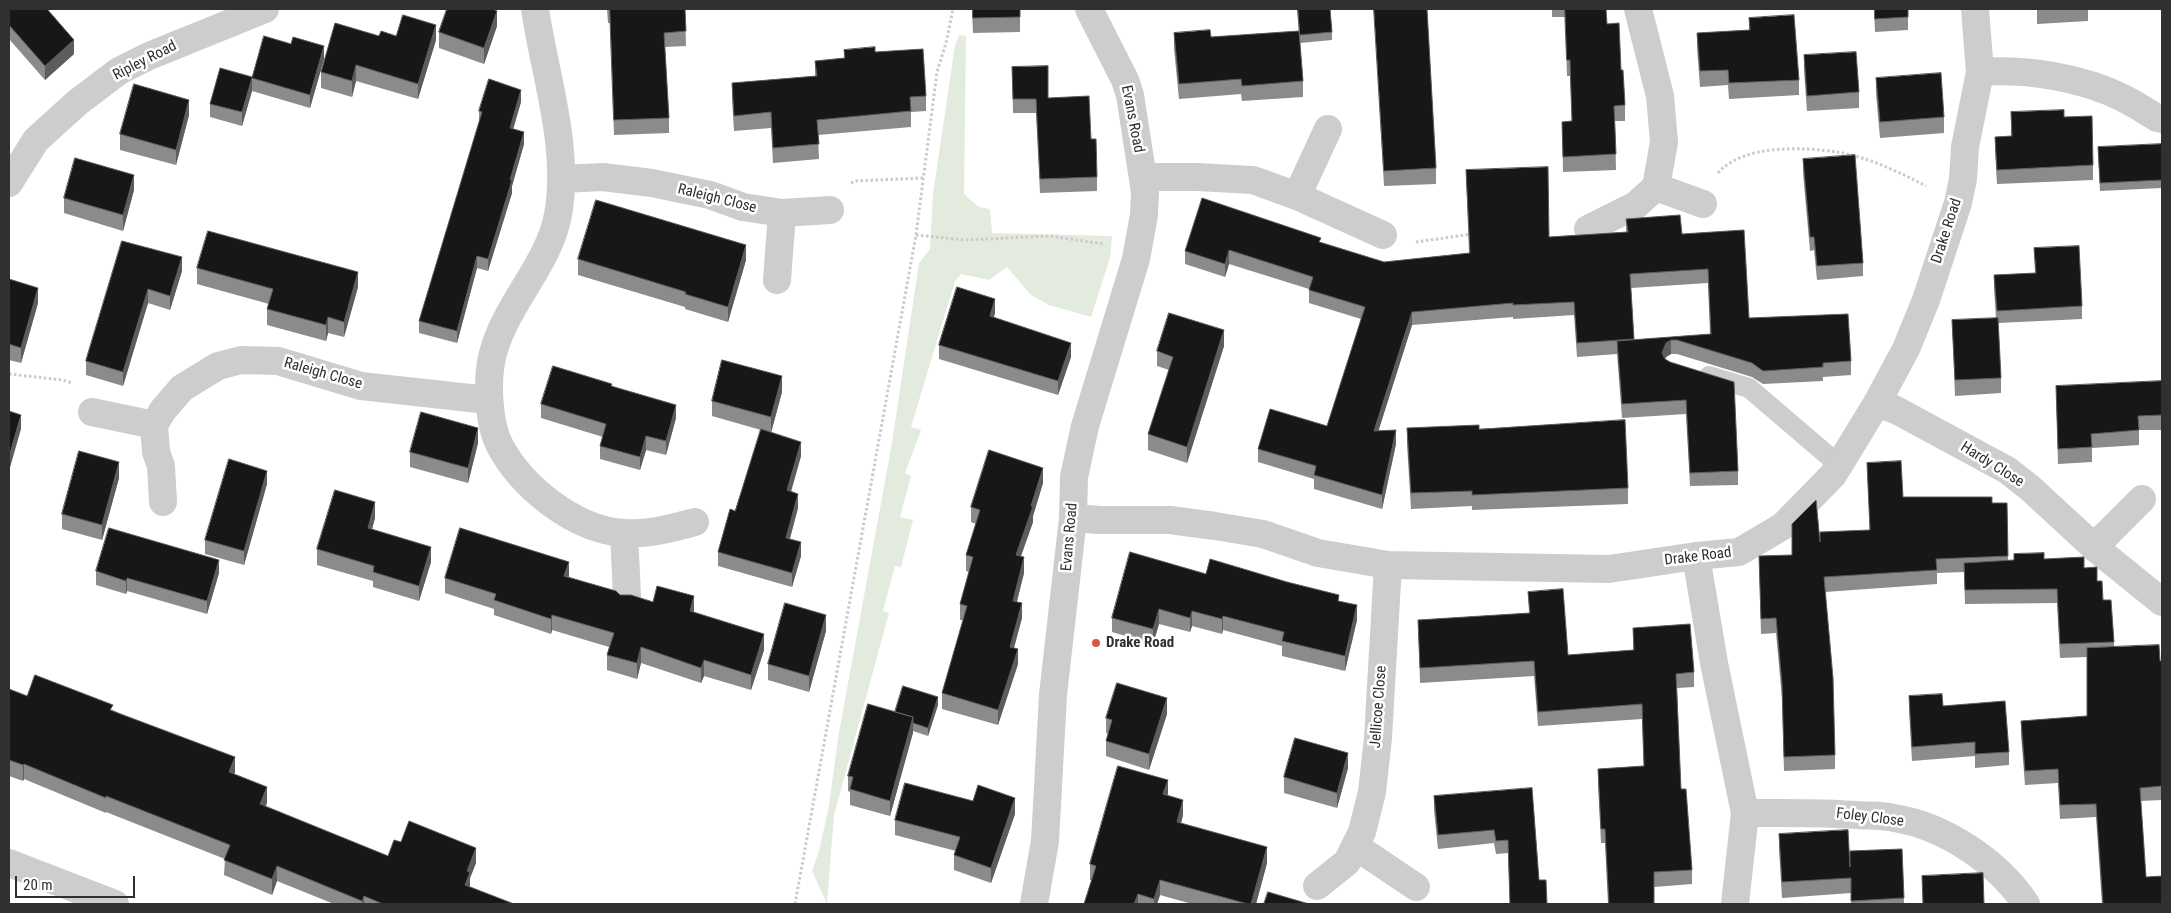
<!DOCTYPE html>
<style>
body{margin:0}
#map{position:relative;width:2171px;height:913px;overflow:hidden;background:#fff;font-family:"Roboto Condensed",sans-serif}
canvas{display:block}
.frame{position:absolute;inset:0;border:10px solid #303030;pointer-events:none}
.scale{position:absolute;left:15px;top:876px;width:120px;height:22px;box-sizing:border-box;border:2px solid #303030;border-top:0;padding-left:6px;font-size:15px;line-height:18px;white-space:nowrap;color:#303030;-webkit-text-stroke:4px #fff;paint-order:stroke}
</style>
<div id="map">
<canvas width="2171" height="913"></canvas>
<div class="frame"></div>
<div class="scale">20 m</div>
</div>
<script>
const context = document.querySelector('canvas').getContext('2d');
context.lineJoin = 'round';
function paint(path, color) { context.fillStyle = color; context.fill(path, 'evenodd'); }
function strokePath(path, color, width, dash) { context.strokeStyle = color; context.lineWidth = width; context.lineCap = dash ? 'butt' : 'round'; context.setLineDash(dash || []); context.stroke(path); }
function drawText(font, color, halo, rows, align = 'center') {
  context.font = font + ' "Roboto Condensed",sans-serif'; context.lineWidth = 5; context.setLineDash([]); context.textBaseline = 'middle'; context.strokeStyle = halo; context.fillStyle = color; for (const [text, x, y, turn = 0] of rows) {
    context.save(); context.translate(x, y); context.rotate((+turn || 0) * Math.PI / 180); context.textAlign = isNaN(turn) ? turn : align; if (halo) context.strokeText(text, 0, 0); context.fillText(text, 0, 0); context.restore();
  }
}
const green = new Path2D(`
 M959,35L966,36L964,194L979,207L990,209L992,233L1112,236L1110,258L1091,317L1049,305L1031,295L1007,267L989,280L961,274L955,281L911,427L921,430L905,473L911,476L900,517L913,520L901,567L895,566L883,611L889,613L834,815L827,904L812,871L819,851L829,806L838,738L892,443L919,263L930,249L933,194L955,45Z`);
const path = new Path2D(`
 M1718,173C1743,144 1803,147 1837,152C1868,157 1899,172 1926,186
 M851,183L855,181L923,178
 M916,235L965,240L1050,236L1104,244
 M1416,242L1472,234
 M9,374L63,380L72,383
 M795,904L916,235L937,72L946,43L953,9`);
const lane = new Path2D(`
 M1709,376L1749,388L1839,465`);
const street = new Path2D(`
 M535,9C545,77 570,146 558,215C548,268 501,308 491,362C487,385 489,424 499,444C521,487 575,530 624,533C648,535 672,528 695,522
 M1980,72C2027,69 2081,77 2123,98C2135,104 2146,111 2157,118L2162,119
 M1143,177H1197L1253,180L1297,196L1383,235
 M562,179L603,177L652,183L710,195L743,207L782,213L830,210
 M9,183L36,140L78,102L119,71L149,56L265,9
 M1656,187L1703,204
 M1297,196L1328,129
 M1588,229L1636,205L1656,187L1664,142L1660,96L1638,9
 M777,280L782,213
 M1877,403L1896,410L2007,470L2030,488L2094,547L2162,602
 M92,412L154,425
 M163,502L161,466L156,452L154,425L163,410L182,388L218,366L241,360L278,361L361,386L488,400
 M1073,518L1100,520H1170L1215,526L1263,534L1318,553L1388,565L1609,569L1696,556L1739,552L1783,526L1833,475L1877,403L1906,349L1926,300L1958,203L1963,179L1965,147L1980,72L1975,9
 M624,533L627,596
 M2094,547L2142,499
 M1696,556L1714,663L1745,813L1735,904
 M1745,813C1782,813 1819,812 1856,815C1869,816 1882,815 1894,818C1945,826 1998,862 2026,904
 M1355,846L1416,887
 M9,863L115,904
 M1317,886L1347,862L1362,832L1372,792L1378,738L1388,565
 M1034,904L1045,841L1053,695L1073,518L1074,477L1085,426L1136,259L1144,215L1145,192L1130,95L1125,80L1089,9`);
const wall = new Path2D(`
 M9,9L74,54L45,80L9,39Z
 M607,9H685L686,46L665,47L669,118V133L614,135L610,23H608Z
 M972,9L1020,17V32L973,33Z
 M1297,9H1330L1332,32V40L1300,43L1303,81V97L1242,101L1241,94L1179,99L1174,49V33L1211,37L1299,31Z
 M1374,9H1427L1436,168V184L1384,186Z
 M1552,9H1606L1607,24L1621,70L1625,105V121H1615L1616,170L1563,172L1562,122L1572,121L1570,76H1567L1565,17H1552Z
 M1874,9H1908V30L1875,32Z
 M2037,9H2088V21L2037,24Z
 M1749,18L1799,80V95L1729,99L1728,85L1700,87L1697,48V33L1749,30Z
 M497,26L484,64L439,48V32Z
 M379,36H396L436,40L418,99L356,81L352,97L321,88V72Z
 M844,50L875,52L926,96V111L911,112V127L818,135L819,159L773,163L771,128L734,131L732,99V83L815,76V61L844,58Z
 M1804,55L1859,92V108L1807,111L1804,71Z
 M324,59L310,108L252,91L242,126L210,117V104L252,77Z
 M1012,67L1091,139L1097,177V191L1040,193L1036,113H1013Z
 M1876,78L1944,117V133L1880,138L1876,94Z
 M521,102L513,129L524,144L512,186V193L488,271L477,268L457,343L419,333V321L479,123V111Z
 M2011,112L2064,117L2093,165V180L1997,184L1995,151V137L2011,136Z
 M189,115L176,165L120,150V134Z
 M2162,144V188L2100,191L2098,147Z
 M1803,159L1863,263V276L1817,280L1814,250L1810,251L1803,173Z
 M1466,170L1549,237L1626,232V219L1682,234L1749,318L1851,361V375L1823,377V381L1763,384L1752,377L1677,354H1671L1666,357L1665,359L1738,471V485L1690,486L1686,414L1622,418L1617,354L1577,357L1574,315L1513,319V317L1412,325L1378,431L1396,444L1382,509L1314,489V479L1258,462V449L1327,426L1361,319L1309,303V289L1229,264L1225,277L1185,264V251L1321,242L1384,262L1469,253ZM1708,283L1710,334L1634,340L1631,288Z
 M134,190L123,231L64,213V198Z
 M122,241L182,271L170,310L148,303L123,386L86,375V361Z
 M2034,248L2082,306V319L1998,323L2001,378V393L1955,396L1952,320L1996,318L1994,288V275L2035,273Z
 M578,259L746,260L728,322L685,309V307L578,275Z
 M197,268L358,287L344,337L328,333L326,341L267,325V309L269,304L197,284Z
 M9,279L38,303L21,363L9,360Z
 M995,313L994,317L1071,357L1058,395L939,359V345Z
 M1224,346L1187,463L1148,450V434L1169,370L1157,366V351Z
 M2162,381V430H2139V445L2092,448V462L2058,464L2056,386Z
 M612,386L676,418L666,455L646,450L640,470L600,459V446L603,437L541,418V404Z
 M782,392L771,432L801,456L791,492L798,508L790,539L801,556L792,587L718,566V552L735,511L761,430L712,416V401Z
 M1407,428L1479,429L1628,488V504L1472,510V506L1411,509L1407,444Z
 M478,443L468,483L410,467V452Z
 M1867,463L1903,497L1992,503H2007L2008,561L2044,559L2084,568L2097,581L2103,600L2114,642V647L2160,661H2162V800L2140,801L2146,877L2162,904H2102L2096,817L2060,819L2058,783L2025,785L2021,735V721L2087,716V657L2060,658L2057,603L1965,604L1964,572L1937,573V584L1825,592L1835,755V769L1784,771L1782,698L1776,633L1761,634L1759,556L1792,555L1820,537L1870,530Z
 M119,478L102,540L62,529V514Z
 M1043,483L1033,516V522L1021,556L1024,573L1017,602L1022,618L1014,648L1018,664L998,725L942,709V693L963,620H960V604L969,572L966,571V555L976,524L971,522V507Z
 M267,484L244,565L205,554V540Z
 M375,518L372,529L431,562L419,601L373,587V581L317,565V549Z
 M96,571L219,573L207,614L127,591L126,594L96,585Z
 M1206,574L1339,601L1357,620L1345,671L1282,656V646L1223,630L1222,634L1192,626L1190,632L1159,624L1153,644L1112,632V618Z
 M569,577L620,595L653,602L694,612L764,650L751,690L704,676L701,683L641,663L637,679L607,670V655L609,647L552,630L551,634L494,615V609L445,593V578Z
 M1528,592L1568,655L1633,650V628L1694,672V687L1677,688L1681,789L1692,870V884L1654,887V904H1608L1605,843H1601L1598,783V769L1644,766L1642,719L1538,726L1534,676L1420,683L1418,620L1529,613Z
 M826,631L809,692L768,680V664Z
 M9,689L27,696L113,710L235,772V774L267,803L265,807L388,856L476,863L470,878V887L513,904H334L277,881L272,895L224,875L225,859L106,812V813L24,779L23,781L9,776Z
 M1909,696L1943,706L2009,752V765L1975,768V756L1912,761L1909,710Z
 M938,705L928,736L913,731L890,816L850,805V792L848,791V776L895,712Z
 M1167,714L1149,770L1106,756V741L1108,734L1106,733V718Z
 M1348,768L1337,808L1284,793V777Z
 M1532,788L1539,880L1547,904H1510L1508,853L1496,854L1494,843L1438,849L1434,810V796Z
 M1168,796L1183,815L1181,824L1267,863L1256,904H1192L1160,895L1157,904H1084L1092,880H1090V864Z
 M973,801L1015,814L991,883L954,870V855L956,851L895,835V820Z
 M1779,834L1850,860L1902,849L1904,904H1851V893L1782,898L1779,849Z`);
const shadedWall = new Path2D(`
 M497,11V26L484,64V48Z
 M436,25V40L418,99V84Z
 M74,40V54L45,80V66Z
 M324,46V59L310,108V95Z
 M356,65V81L352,97V81Z
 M252,78V91L242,126V112Z
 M521,90V102L510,140V128Z
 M189,100V115L176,165V150Z
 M524,132V144L512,186V193L488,271V259Z
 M134,175V190L123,231V215Z
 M746,245V260L728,322V307Z
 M1229,250V264L1225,277V264Z
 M477,256V268L457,343V331Z
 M182,257V271L170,310V296Z
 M358,272V287L344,337V322Z
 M38,288V303L21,363V348Z
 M148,289V303L123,386V372Z
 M995,299V313L990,330V316Z
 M1412,312V325L1374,445V431Z
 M328,317V333L326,341V325Z
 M1224,330V346L1187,463V447Z
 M1671,340V354L1666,357L1662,367V353L1666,343Z
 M1071,343V357L1058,395V381Z
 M782,376V392L771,433V417Z
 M676,405V418L666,455V441Z
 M21,415V429L9,471V457Z
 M478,428V443L468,483V468Z
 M1396,430V444L1382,509V495Z
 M646,436V450L640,470V457Z
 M801,442V456L787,505V490Z
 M119,462V478L102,540V525Z
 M1043,468V483L1033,516V522L1016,570V555Z
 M267,471V484L244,565V551Z
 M798,494V508L786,552V538Z
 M375,502V518L368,544V528Z
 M801,542V556L792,587V573Z
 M431,547V562L419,601V586Z
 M1024,557V573L1013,616V601Z
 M219,560V573L207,614V601Z
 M569,562V577L564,576Z
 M127,578V591L126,594V581Z
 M694,596V612L690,627V611Z
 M1022,603V618L1010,662V647Z
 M1357,605V620L1345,671V656Z
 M1159,609V624L1153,644V629Z
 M1192,611V626L1190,632V618Z
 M552,615V630L551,634V619Z
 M826,615V631L809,692V676Z
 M1223,616V630L1222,634V619Z
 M764,634V650L751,690V675Z
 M641,647V663L637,679V663Z
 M1018,649V664L998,725V710Z
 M704,660V676L701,683V668Z
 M938,697V705L928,736V728Z
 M1167,698V714L1149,770V754Z
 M913,717V733L890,816V801Z
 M1348,753V768L1337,808V793Z
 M235,757V772L229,787V772Z
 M24,764V779L23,781V765Z
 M1168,780V795L1163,794Z
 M267,787V803L260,820V804Z
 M1015,798V814L991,883V868Z
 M1183,800V815L1177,838V822Z
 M1267,847V863L1256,904H1251Z
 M476,848V863L470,878V887L465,885L467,871Z
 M277,866V881L272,895V879Z
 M1160,880V895L1157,904H1154V899Z
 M1138,894V904H1134Z
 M364,896V904H362V901Z`);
const building = new Path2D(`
 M9,9H47L74,40L45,66L9,25Z
 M447,9H492L497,11L484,48L439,32Z
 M610,9H685L686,31L664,33L669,118L614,120Z
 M973,9H1020V17L973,18Z
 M1298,9H1330L1332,32L1300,35Z
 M1374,9H1427L1436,168L1384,171Z
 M1565,9H1606L1607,24L1619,23L1621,70H1623L1625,105L1614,106L1616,154L1563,157L1562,122L1572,121L1570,60H1567Z
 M1875,9H1908V17L1875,19Z
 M403,15L436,25L418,84L356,65L352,81L321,72L335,23L379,36L381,31L396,36Z
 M1794,15L1799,80L1729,83L1728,70L1700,71L1697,33L1750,30L1749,18Z
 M1210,30L1211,37L1299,31L1303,81L1242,86L1241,79L1179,84L1174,33Z
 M264,36L291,44L293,37L324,46L310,95L252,78L242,112L210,104L220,68L252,77Z
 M875,47V52L923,49L926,96L910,97L911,111L817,120L819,144L773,148L771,112L734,116L732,83L817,76L815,61L845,58L844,50Z
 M1856,52L1859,92L1807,96L1804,55Z
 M1048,66V98L1089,96L1091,139H1096L1097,177L1040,179L1036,99H1013L1012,67Z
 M1941,73L1944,117L1880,122L1876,78Z
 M489,79L521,90L510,128L524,132L510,180H512L488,259L477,256L457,331L419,321L482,112L479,111Z
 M134,84L189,100L176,150L120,134Z
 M2064,110V117L2092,116L2093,165L1997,170L1995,137L2012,136L2011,112Z
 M2162,144V180L2100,183L2098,147Z
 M1855,155L1863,263L1817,266L1814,237H1810L1803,159Z
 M75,158L134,175L123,215L64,198Z
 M1548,167L1549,237L1628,232L1626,219L1680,215L1682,234L1744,230L1749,318L1848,314L1851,361L1823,363V367L1763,371L1752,363L1677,340H1671L1666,343L1662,353L1665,359L1670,362L1734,382L1738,471L1690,473L1686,400L1622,404L1617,341L1711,334L1708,269L1630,274L1634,339L1577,343L1574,302L1513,305V303L1412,312L1374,431L1396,430L1382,495L1314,475L1316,466L1258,449L1270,409L1327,426L1365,307L1309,290L1313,277L1229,250L1225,264L1185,251L1202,198L1321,238L1319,242L1384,262L1470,253L1466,170Z
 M596,200L746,245L728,307L685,294L686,292L578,259Z
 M208,231L358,272L344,322L328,317L326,325L267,309L273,289L197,268Z
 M122,241L182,257L170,296L148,289L123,372L86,361Z
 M2079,246L2082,306L1997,311L1994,275L2036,273L2034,248Z
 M9,279L38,288L21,348L9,344Z
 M957,287L995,299L990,316L1071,343L1058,381L939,345Z
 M1169,313L1224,330L1187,447L1148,434L1173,357L1157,351Z
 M1998,318L2001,378L1955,380L1952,320Z
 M722,360L782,376L771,417L712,401Z
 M553,366L612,384L611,386L676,405L666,441L646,436L640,457L600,446L606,424L541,404Z
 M2162,381V415L2138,416L2139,430L2091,434L2092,447L2058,449L2056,386Z
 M9,411L21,415L9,457Z
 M421,412L478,428L468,468L410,452Z
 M1625,420L1628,488L1472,495V491L1411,493L1407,428L1479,425V429Z
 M761,429L801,442L787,490L798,494L786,538L801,542L792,573L718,552L730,509L735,511Z
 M989,450L1043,468L1031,506H1033L1016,555L1024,557L1013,601L1022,603L1010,647L1018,649L998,710L942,693L967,606L960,604L973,557L966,555L980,510L971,507Z
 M79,451L119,462L102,525L62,514Z
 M229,459L267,471L244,551L205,540Z
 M1901,461L1903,497H1992V503H2007L2008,556L1936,559L1937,570L1824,577L1833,678L1835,755L1784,757L1782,684L1776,618L1761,619L1759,556L1792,555V524L1816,500L1820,542V532L1870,530L1867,463Z
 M335,490L375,502L368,528L431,547L419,586L373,572L374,566L317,549Z
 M109,528L219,560L207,601L127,578L126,581L96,571Z
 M460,528L569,562L564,576L616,591L620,595H631L653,602L657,586L694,596L690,611L764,634L751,675L704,660L701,668L641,647L637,663L607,655L614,633L552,615L551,619L494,600L496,594L445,578Z
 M1130,552L1206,574L1210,559L1287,582L1339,595L1338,601L1357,605L1345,656L1282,641L1284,632L1223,616L1222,619L1192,611L1190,618L1159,609L1153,629L1112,618Z
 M2044,553V559L2084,557V568L2097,567V581H2102L2103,600H2111L2114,642L2060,644L2057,589L1965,590L1964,563L2014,560V554Z
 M1563,589L1568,655L1634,650L1633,628L1690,624L1694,672L1676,674L1681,789H1686L1692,870L1654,872V904H1609L1605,829H1601L1598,769L1644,766L1642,704L1538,712L1534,661L1420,668L1418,620L1530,613L1528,592Z
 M785,603L826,615L809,676L768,664Z
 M2159,645L2160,661H2162V786L2140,788L2146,877L2162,876V904H2103L2096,804L2060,805L2058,769L2025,771L2021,721L2087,716V648Z
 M35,675L113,705L110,710L235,757L229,772L267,787L260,804L388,856L394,840L401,842L409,821L476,848L467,871L470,872L465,885L514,904H383L364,896L362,901L277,866L272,879L224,860L230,845L106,796V798L24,764L23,765L9,760V689L27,696Z
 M1117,683L1167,698L1149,754L1106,741L1112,720L1106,718Z
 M903,686L938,697L928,728L913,723V717L895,712Z
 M1942,694L1943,706L2005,701L2009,752L1975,754V742L1912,747L1909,696Z
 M868,704L913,717L890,801L850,789L853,777L848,776Z
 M1295,738L1348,753L1337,793L1284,777Z
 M1118,766L1168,780L1163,794L1183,800L1177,822L1267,847L1251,904H1248L1160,880L1154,899L1138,894L1134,904H1084L1096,866L1090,864Z
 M905,783L973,801L978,785L1015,798L991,868L954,855L960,837L895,820Z
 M1532,788L1539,880H1546L1547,904H1510L1508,840L1496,841L1494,830L1438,835L1434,796Z
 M1848,830L1850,867V851L1902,849L1904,898L1851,901V878L1782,882L1779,834Z
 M1983,873L1984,904H1923L1922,876Z
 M1268,892L1309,904H1264Z`);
const markers = [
 [1096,643,5,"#d65742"]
];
const streetNames = [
 ["Ripley Road",145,61,-27],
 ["Evans Road",1132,119,79],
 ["Raleigh Close",717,199,14],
 ["Drake Road",1947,231,-72],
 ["Raleigh Close",323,374,16],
 ["Hardy Close",1992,465,32],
 ["Evans Road",1070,537,-85],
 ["Drake Road",1698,557,-7],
 ["Jellicoe Close",1379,707,-86],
 ["Foley Close",1870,818,7]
];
const poiNames = [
 ["Drake Road",1106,643]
];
paint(green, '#e3ebdf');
strokePath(path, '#cacaca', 3, [2.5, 2.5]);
strokePath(lane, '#cdcdcd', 20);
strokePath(street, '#cdcdcd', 28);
paint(wall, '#8b8b8b');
paint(shadedWall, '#5d5d5d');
paint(building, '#171717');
strokePath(building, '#5d5d5d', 1);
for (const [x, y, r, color] of markers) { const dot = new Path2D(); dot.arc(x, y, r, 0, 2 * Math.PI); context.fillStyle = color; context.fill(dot); strokePath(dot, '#fff', 2); }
drawText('15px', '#303030', '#fff', streetNames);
drawText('bold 15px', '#303030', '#fff', poiNames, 'left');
</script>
